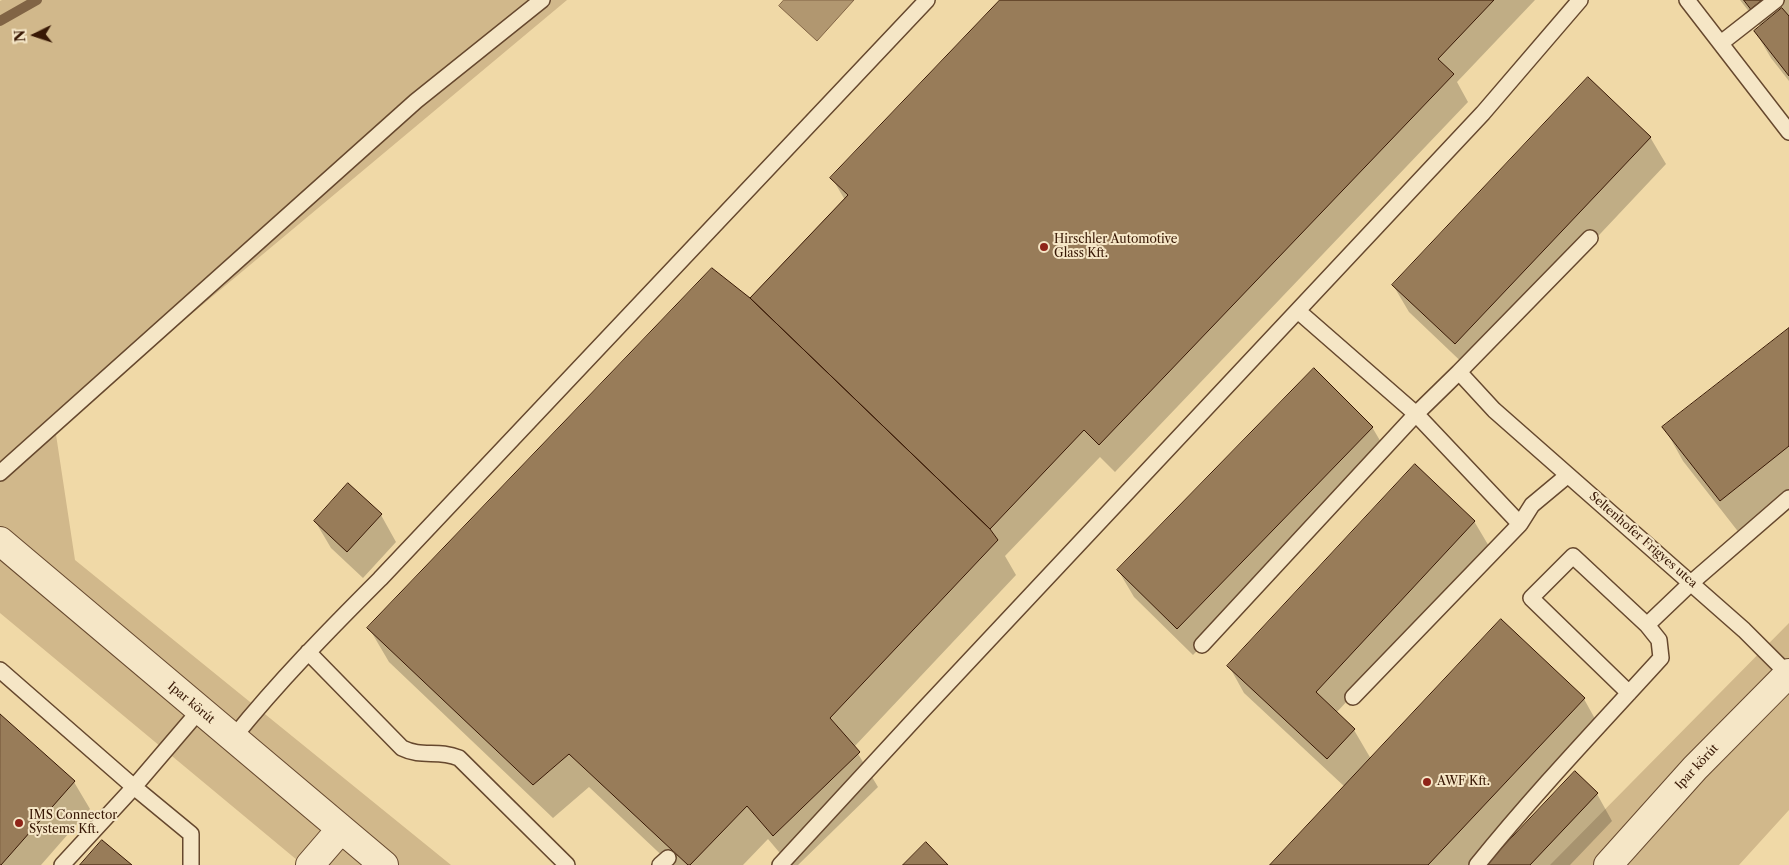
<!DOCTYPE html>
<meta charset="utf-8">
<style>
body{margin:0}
#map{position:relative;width:1789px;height:865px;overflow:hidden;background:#f0d9a7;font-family:"Libre Caslon Text",serif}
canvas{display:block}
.north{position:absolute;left:10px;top:10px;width:50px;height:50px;-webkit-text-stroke:4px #f5e6c6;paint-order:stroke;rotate:266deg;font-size:14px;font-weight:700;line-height:20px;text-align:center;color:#381805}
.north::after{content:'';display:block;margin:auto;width:18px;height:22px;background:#381805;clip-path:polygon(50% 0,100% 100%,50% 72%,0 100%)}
</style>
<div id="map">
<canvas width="1789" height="865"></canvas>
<div class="north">N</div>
</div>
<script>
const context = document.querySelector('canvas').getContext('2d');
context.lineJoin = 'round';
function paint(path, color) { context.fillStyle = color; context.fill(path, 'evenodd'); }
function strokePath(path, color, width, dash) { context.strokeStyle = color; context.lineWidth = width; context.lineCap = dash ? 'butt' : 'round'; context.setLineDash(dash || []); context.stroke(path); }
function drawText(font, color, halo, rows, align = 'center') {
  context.font = font + ' "Libre Caslon Text",serif'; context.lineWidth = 4; context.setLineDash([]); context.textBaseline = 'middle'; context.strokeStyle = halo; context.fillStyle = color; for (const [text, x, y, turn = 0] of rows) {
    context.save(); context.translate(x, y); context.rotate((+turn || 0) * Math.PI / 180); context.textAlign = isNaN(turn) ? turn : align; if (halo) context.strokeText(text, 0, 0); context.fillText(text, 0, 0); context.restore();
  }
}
const green = new Path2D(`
 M2,0H567L55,428L75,560L451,865H303L0,613V1Z
 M1789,623V810L1739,865H1550Z`);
const water = new Path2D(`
 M784,0H854L817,41L779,6Z`);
const shadow = new Path2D(`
 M1001,0H1535L1457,82L1468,102L1115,472L1100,457L1005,556L1016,575L854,747L878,787L798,865H790L768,839L743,865H672L589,787L553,818L389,662L369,628L750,300L845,200L832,178Z
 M1740,0H1789V81L1771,58L1755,31L1761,27Z
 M1650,137L1666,164L1471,371L1409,312L1393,285Z
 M1789,329V496L1740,534L1683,461L1664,427Z
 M1372,427L1388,454L1193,655L1134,597L1118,570Z
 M381,515L396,542L363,578L331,548L315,521Z
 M1474,521L1490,548L1336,713L1354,730L1371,759L1584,699L1599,726L1469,865H1272L1345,787L1244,693L1229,666Z
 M0,716L74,782L90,809L41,865H0Z
 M1597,794L1612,821L1570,865H1488Z`);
const stream = new Path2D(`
 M0,21L37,0`);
const building = new Path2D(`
 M1000,0H1494L1438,59L1454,74L1099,445L1084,430L990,529L750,298L848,195L830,178Z
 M1744,0H1762L1751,9Z
 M1782,8L1789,16V76L1754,31Z
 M1588,77L1651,137L1455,344L1392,285Z
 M712,268L750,298L990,529L998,540L830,718L860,752L773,836L747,806L690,865H688L569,754L533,785L367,628Z
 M1789,328V446L1720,501L1662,427Z
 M1314,368L1373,427L1177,629L1117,570Z
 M1415,464L1475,521L1316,692L1355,729L1327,759L1227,666Z
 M348,483L382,514L347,552L314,521Z
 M1501,619L1585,698L1428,865H1270Z
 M0,714L75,781L1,865H0Z
 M1575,771L1598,793L1530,865H1486Z
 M102,840L132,865H80Z
 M926,842L948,865H903Z`);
const lane = new Path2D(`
 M1687,0L1789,132
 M1721,43L1776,0
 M1298,311L1416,414L1520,524L1353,697
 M1459,372L1590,238
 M0,473L416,101L542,0
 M1520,524L1532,505L1568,475
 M1647,625L1691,583L1789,498
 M1202,645L1416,414L1459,372L1494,410L1744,630L1788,674
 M308,652L402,748C422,758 438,749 459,758L567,865
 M0,670L134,787L62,865
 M233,738C279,681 329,630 380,579L927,0
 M191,865V834L134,787L199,711
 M660,865L668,858
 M780,865L923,710L1483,113L1580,0
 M1477,865C1535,793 1599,726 1661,658L1659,640L1647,625L1573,556L1531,598L1629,693`);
const street = new Path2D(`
 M0,541L384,865
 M310,865L341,829
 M1608,865L1695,768L1789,673`);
const markers = [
 [1044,247,5,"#8f2418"],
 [1427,782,5,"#8f2418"],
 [19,823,5,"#8f2418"]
];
const poiNames = [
 ["Hirschler Automotive",1054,240],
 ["Glass Kft.",1054,254],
 ["AWF Kft.",1437,782],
 ["IMS Connector",29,816],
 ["Systems Kft.",29,830]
];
const streetNames = [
 ["Seltenhofer Frigyes utca",1643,540,41],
 ["Ipar körút",191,703,40],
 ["Ipar körút",1697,767,-47]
];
paint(green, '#d1b88b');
paint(water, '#b19770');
strokePath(water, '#816445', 1);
paint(shadow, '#0003');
strokePath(stream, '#816445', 10);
paint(building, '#987c59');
strokePath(building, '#381805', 1);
strokePath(lane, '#66482e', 18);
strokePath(street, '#66482e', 30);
strokePath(lane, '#f5e6c6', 15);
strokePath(street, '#f5e6c6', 28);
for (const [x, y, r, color] of markers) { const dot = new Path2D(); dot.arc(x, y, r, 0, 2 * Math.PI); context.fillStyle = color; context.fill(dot); strokePath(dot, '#f5e6c6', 2); }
drawText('12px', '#381805', '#f5e6c6', poiNames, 'left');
drawText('12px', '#381805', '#f5e6c6', streetNames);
</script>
